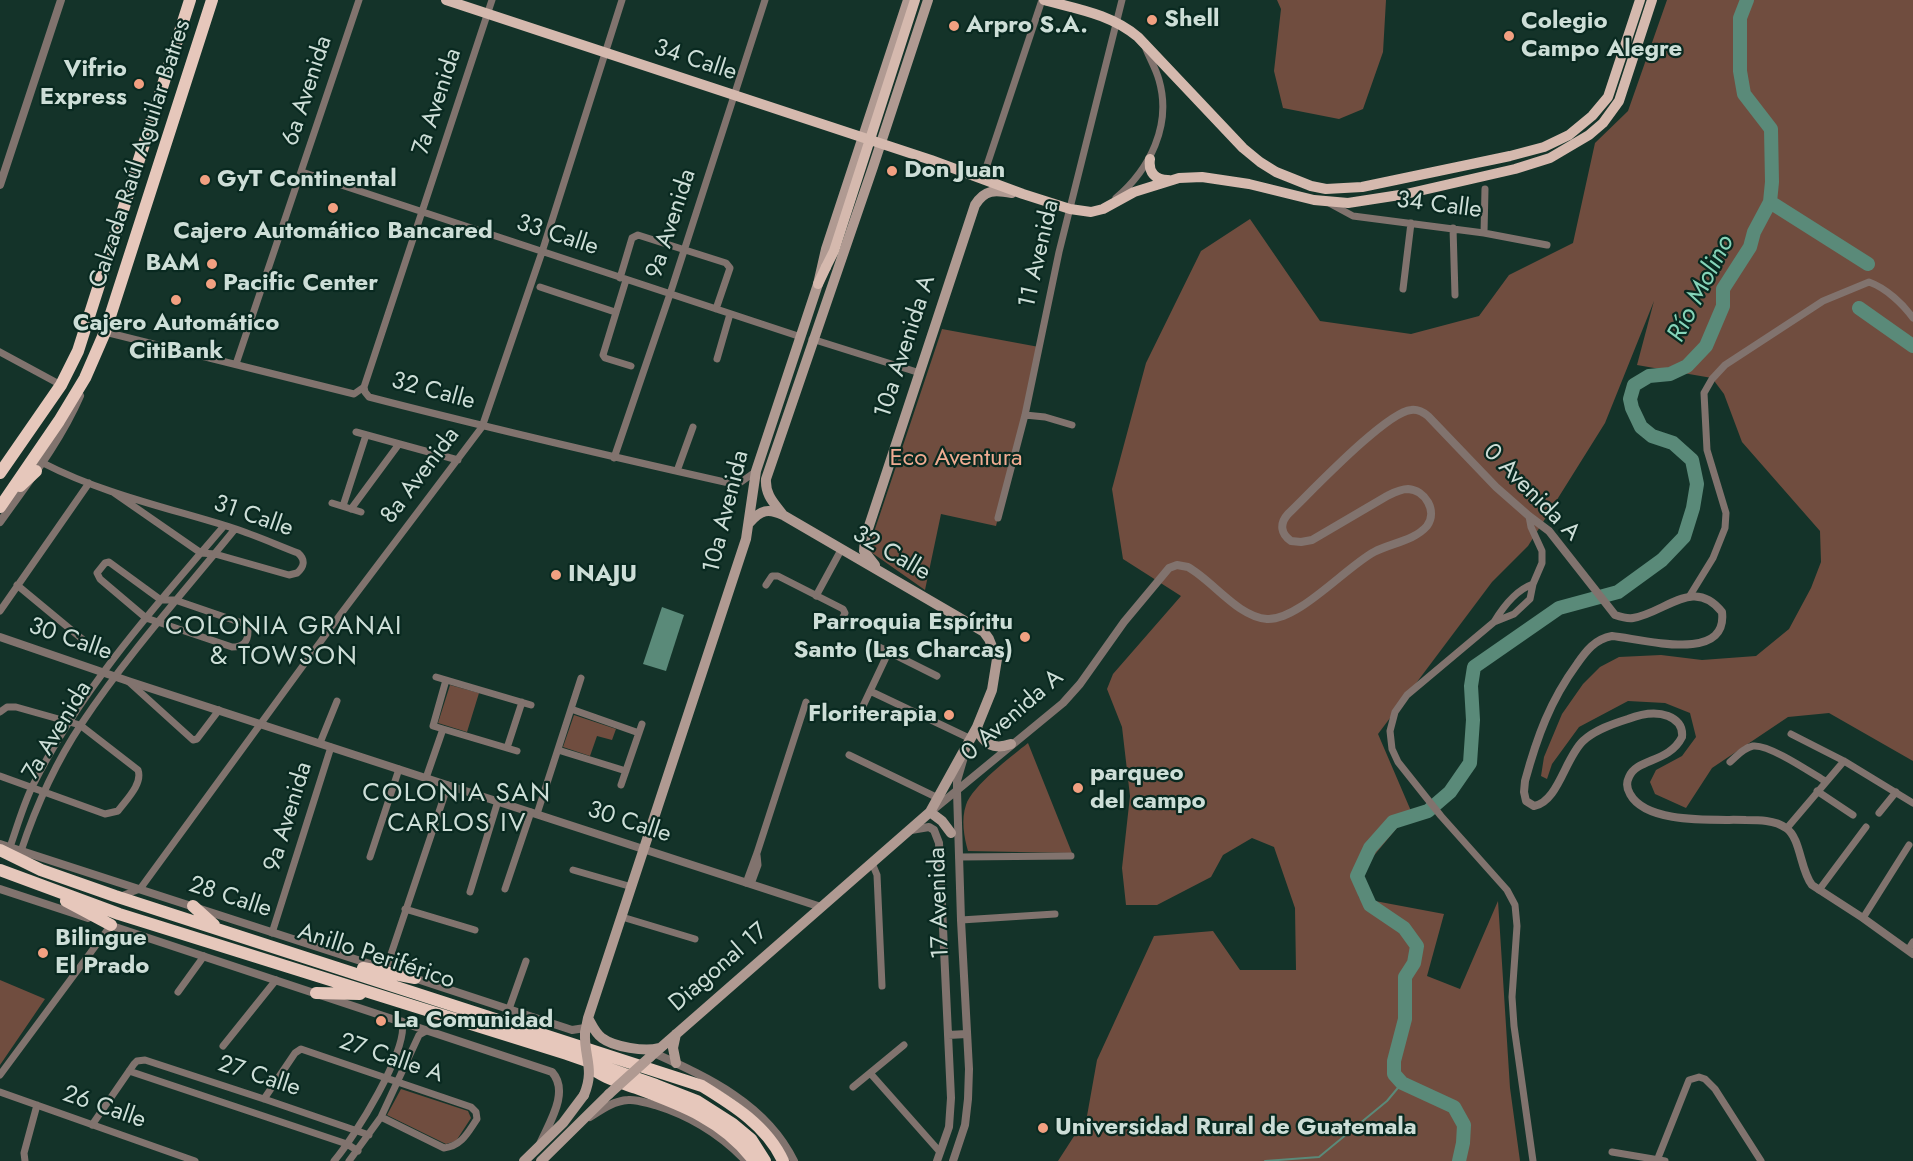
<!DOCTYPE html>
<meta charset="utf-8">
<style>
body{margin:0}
canvas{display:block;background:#143329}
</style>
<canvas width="1913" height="1161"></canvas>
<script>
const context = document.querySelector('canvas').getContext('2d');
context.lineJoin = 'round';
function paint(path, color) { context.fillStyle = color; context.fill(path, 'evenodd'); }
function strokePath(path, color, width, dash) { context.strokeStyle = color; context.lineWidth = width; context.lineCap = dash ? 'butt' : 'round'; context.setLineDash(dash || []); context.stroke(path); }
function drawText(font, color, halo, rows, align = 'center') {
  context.font = font + ' Jost,sans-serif'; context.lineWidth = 4.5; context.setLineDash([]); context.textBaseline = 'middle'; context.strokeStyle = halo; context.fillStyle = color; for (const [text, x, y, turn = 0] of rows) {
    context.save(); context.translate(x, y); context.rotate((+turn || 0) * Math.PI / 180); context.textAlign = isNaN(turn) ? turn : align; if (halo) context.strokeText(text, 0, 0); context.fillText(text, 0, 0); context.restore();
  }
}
const green = new Path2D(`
 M1277,0H1386L1383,52L1363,109L1339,119L1283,108L1274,71L1281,9Z
 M1667,0H1913V761L1829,713L1788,717L1712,768L1686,808L1655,794L1650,782L1656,770L1682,756L1696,737L1690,713L1665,703L1628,701L1579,727L1552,764L1547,779L1541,776L1544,757L1562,714L1583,684L1600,667L1619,657L1661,655L1702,660L1756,656L1789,629L1811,588L1821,562L1820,531L1742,442L1724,394L1712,378L1637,365L1654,301L1605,423L1528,546L1492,582L1378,734L1411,811L1357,876L1359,898L1444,914L1427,976L1460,989L1498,901L1510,1088L1520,1161H1058L1087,1116L1097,1060L1154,936L1213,931L1240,970H1296L1295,908L1274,847L1252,838L1223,855L1211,877L1157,905H1126L1122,868L1130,796L1122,727L1107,689L1113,674L1181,596L1123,559L1112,489L1146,363L1201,251L1250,219L1320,321L1411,334L1479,316L1509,275L1573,243L1595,143L1628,111Z
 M942,329L1039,347L996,526L941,514L925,590L868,550Z
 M450,685L479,693L467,732L438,723Z
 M574,715L616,729L612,740L597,736L590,756L563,747Z
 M1028,743L1072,853L968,851C964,837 961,819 966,805C972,786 1012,756 1028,743Z
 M0,980L45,999L0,1065Z
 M401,1089L468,1111L471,1118L456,1141L446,1144L387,1115Z`);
const water = new Path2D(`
 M662,607L684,615L666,671L643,664Z`);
const stream = new Path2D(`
 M1265,1161L1319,1157L1387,1101L1402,1083`);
const river = new Path2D(`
 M1770,202L1868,264
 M1859,308L1913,346
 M1459,1161L1463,1143L1464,1125L1454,1107L1402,1083L1394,1074V1061L1405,1019V977L1414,963L1417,946L1404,928L1370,905L1357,876L1370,848L1393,822L1428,811L1450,792L1470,763L1473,720L1471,686L1474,667L1559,608L1618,592L1662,560L1684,537L1693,508L1697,484L1692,460L1673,443L1652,436L1641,427L1632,408L1630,399L1634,385L1649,376L1670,374L1687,366L1706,346L1723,306V289L1750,247L1754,232L1770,202L1772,182L1771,129L1744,94L1740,71V18L1747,0`);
const minor = new Path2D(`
 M302,172L801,337
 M984,174L1042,0
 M1116,198C1150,169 1172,125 1159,80C1156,69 1150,59 1146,49
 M1329,203L1353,216L1484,233L1547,245
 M1453,228L1455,295
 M1484,233L1485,189
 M620,278L632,238L638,235L726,263L730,268L716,309
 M626,280L603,355L605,358L631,366
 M540,287L615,312
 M1403,289L1411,223
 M105,332L354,394L364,387
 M812,339L920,373
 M0,352L61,385
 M717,359L730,314
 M236,364L359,0
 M364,387L365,392L369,397C489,428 609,456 729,483L741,482L755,472
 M364,387L492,0
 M1025,415L1045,417L1072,425
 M356,432L458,460
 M614,458L670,294L765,0
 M43,463C103,494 169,508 233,528C255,535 277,545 298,553C306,560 304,567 297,573L289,575L215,554L201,553L113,492
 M677,471L693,427
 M332,503L361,512
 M343,506L366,435
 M351,509L399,444
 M1529,516L1531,527L1542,551V563L1533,584L1530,599L1514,614L1494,622L1407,695L1395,712L1390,731L1392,749L1398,762L1441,816L1507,890L1515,905L1517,926L1512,997L1514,1026L1533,1161
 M998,518L1025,415L1059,252L1122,0
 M109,562L161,600H175L245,624L248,631C248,641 244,647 232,647L146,618L100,579L97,573L105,563Z
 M17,585L93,648
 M766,585L772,576H778L843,609L845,613L841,621
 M816,596L841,550
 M1689,597L1713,558L1725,528L1726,513L1707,450L1704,393L1712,379L1725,365L1823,301L1869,282C1886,288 1903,304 1913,318
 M0,611L89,483
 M1494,622C1503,607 1516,590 1533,584
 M879,647L937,676
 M436,677L531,705
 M446,680L433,726L517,751
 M129,682L193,740L197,739L219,710
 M870,691L971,739
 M863,706L889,651
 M571,709L639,733
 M0,712L7,707H16L80,725L138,770C143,784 126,800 118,811L105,814L0,776
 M1791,734L1844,761L1913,803
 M320,743L337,701
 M507,748L522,702
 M558,750L626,771
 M849,755L938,798
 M1730,762C1737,756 1743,748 1753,746C1769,744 1810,772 1825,781
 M426,778L443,729
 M621,785L642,724
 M1817,791L1853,815
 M1879,813L1896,792
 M537,814L581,678
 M1787,828L1844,761
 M10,847C17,827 23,806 32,787C80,690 154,607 224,526
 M21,851C36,806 56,762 82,723C128,654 183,593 235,529
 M370,857L399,769
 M959,857L1071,856
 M872,863L877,875L882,986
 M573,870L632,887
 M746,883L757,853L806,702
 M751,884L758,865L757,855
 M505,889L531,812
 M1819,890L1866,827
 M470,892L498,801
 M121,896L140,889L340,615L482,427L542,252L622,0
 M405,909L475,930
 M622,917L695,939
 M1863,918L1909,845
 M961,920L1055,914
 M272,933L331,747
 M1908,950L1913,942
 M386,969L448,785
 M178,992L204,956
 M509,1009L526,961
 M223,1046L276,980
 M129,1071L347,1144L358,1151
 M870,1073L940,1152
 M0,1075L111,925
 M853,1087L904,1045
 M0,1092L195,1161
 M264,1099L295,1053L301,1049L471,1107L476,1112L477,1119C468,1132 462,1146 444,1148L381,1117
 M92,1125L134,1064L137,1061L145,1060L267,1100L369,1135
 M1612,1152L1665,1161
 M1658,1158L1689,1080L1699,1077L1705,1079L1715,1089L1761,1161
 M25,1161L24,1153L37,1105
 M334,1161C354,1138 409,1050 402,1021
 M349,1161L381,1117L419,1035L428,1030`);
const tertiary = new Path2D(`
 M0,185L61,0
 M0,522C29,481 60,442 80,396
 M0,637L128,681L821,907
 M933,810L1063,703L1080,684L1124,622L1169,568L1177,565L1188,567C1213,581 1238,617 1267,619C1298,621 1346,567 1374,552C1391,543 1414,541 1427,526C1438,511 1425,490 1408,489C1400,489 1393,493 1387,496L1312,540L1301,542L1291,541C1281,534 1279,524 1288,514C1309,494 1386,412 1411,410C1418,409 1423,412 1428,416L1496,487L1529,516L1549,531L1615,615C1621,617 1627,619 1633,618C1665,613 1694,576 1722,612C1728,664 1642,639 1612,636C1595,639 1586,651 1577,664C1550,701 1537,737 1525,781L1524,792L1526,801L1534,806C1558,802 1565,758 1583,741C1595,730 1612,724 1628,719C1641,714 1655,711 1668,716C1678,720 1683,727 1682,737C1669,763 1637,758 1629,777C1626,783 1627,789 1630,794C1647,825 1716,819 1746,820C1758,820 1775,820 1786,828C1801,838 1800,870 1812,885L1863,918L1913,954
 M911,830L929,827L934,830L939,843L951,1098L949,1127L937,1161
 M0,844L373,965
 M0,889L88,918
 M106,924L552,1072C570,1092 549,1123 540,1144
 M411,977L572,1030L585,1028
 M948,1035L967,1034
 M654,1053C709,1078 766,1104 794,1161
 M590,1117C601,1110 613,1101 628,1100C637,1099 646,1103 655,1105C691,1116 720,1134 746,1161
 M953,1161L965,1125L968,1099L969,1069L961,920L957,791V781L964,757`);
const secondary = new Path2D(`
 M750,522C761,510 768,508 783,515
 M875,565L864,551L865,538L975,205C985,189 995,190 1012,193
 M977,727C983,745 994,750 1011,744
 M930,812L942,821L951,833
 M588,1018C592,1025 595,1033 602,1038C614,1047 645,1052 659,1048
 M585,1033L588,1018L746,539L756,471L818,284L826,249L908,0
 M650,1057L930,812L977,727L992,690L997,659L989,639L984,632L783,515C774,503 765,495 766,479L873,167L928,0
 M676,1063L673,1048L676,1034
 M524,1161L563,1123L584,1095
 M541,1161L609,1094`);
const primary = new Path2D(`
 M446,0L931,160L1023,194L1070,209L1091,212L1103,209L1134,192L1179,178L1202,177L1249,184L1314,200L1348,203L1406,194L1515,169L1550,158L1589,135L1603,123L1619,101L1652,0
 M1044,0C1077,9 1111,14 1138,37L1243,148L1260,162L1276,172L1311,186L1326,189L1362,187L1510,156L1544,147L1569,135L1592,116L1608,97L1640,0
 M1150,159C1148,172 1155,180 1168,180
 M818,284L826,267`);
const trunk = new Path2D(`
 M0,473L61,385L78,351L190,0
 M20,486L36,471
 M0,507L59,421L85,378L105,332L212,0
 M0,850L41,870L115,896L702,1086C733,1105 767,1126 783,1161
 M0,870L119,914L567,1054L656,1085L697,1101L733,1124L751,1139L765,1161
 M66,901L111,925
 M193,906L214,925
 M363,968L415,978
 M316,993L360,994
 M590,1067C603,1078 620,1082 636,1088C682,1105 725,1121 754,1161`);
const secondaryBridge = new Path2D(`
 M609,1094L650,1057
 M584,1095C595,1069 584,1058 585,1033`);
const primaryBridge = new Path2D(`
 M826,267L834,251L915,0`);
const markers = [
 [1152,20,6,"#f2a081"],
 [954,26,6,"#f2a081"],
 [1509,36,6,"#f2a081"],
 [139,84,6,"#f2a081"],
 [892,171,6,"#f2a081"],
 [205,180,6,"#f2a081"],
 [333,208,6,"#f2a081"],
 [212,264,6,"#f2a081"],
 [211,284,6,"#f2a081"],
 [176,300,6,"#f2a081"],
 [556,575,6,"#f2a081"],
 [1025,637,6,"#f2a081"],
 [949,715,6,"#f2a081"],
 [1078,788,6,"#f2a081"],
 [43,953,6,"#f2a081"],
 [381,1021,6,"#f2a081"],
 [1043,1128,6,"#f2a081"]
];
const poiNames = [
 ["Shell",1164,20],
 ["Colegio",1521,22],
 ["Campo Alegre",1521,50],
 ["Arpro S.A.",966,26],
 ["Vifrio",127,70,"right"],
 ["Express",127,98,"right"],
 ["Don Juan",904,171],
 ["GyT Continental",217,180],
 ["Cajero Automático Bancared",333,232,"center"],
 ["BAM",200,264,"right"],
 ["Pacific Center",223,284],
 ["Cajero Automático",176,324,"center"],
 ["CitiBank",176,352,"center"],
 ["INAJU",568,575],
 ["Parroquia Espíritu",1013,623,"right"],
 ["Santo (Las Charcas)",1013,651,"right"],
 ["Floriterapia",937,715,"right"],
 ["parqueo",1090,774],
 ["del campo",1090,802],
 ["Bilingue",55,939],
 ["El Prado",55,967],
 ["La Comunidad",393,1021],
 ["Universidad Rural de Guatemala",1055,1128]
];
const streetNames = [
 ["34 Calle",695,61,18],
 ["6a Avenida",308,91,-72],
 ["7a Avenida",438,102,-72],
 ["Calzada Raúl Aguilar Batres",141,154,-72],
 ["34 Calle",1439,206,7],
 ["9a Avenida",672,224,-72],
 ["33 Calle",557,236,18],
 ["11 Avenida",1040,254,-77],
 ["10a Avenida A",906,347,-72],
 ["32 Calle",433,392,15],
 ["8a Avenida",421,476,-53],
 ["0 Avenida A",1531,493,45],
 ["10a Avenida",727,512,-76],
 ["31 Calle",253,517,19],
 ["32 Calle",891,554,30],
 ["30 Calle",70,640,19],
 ["0 Avenida A",1013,716,-41],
 ["7a Avenida",58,731,-59],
 ["9a Avenida",289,817,-73],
 ["30 Calle",629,823,18],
 ["28 Calle",230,898,18],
 ["17 Avenida",940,903,-92],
 ["Anillo Periférico",376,957,18],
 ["Diagonal 17",719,968,-41],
 ["27 Calle A",391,1059,19],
 ["27 Calle",259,1077,18],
 ["26 Calle",104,1108,19]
];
const parkNames = [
 ["Eco Aventura",956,459]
];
const waterNames = [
 ["Río Molino",1702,289,-63]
];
const neighbourhoodNames = [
 ["COLONIA GRANAI",284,628],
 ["& TOWSON",284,658],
 ["COLONIA SAN",457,795],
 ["CARLOS IV",457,825]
];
paint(green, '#704d3f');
paint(water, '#5a8a79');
strokePath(stream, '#5a8a79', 2);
strokePath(river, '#5a8a79', 14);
strokePath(minor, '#81736e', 7);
strokePath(tertiary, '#81736e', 8);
strokePath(secondary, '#b09a92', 10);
strokePath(primary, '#d5b9ae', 10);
strokePath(trunk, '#e6c7bb', 12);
strokePath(secondaryBridge, '#b09a92', 10);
strokePath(primaryBridge, '#d5b9ae', 10);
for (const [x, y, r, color] of markers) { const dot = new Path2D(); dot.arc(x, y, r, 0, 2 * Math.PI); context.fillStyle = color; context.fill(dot); strokePath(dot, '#092920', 2); }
drawText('bold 24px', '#cdded7', '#092920', poiNames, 'left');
drawText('24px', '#cdded7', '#092920', streetNames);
drawText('24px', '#f0ac92', '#092920', parkNames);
drawText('italic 26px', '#85d5b9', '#092920', waterNames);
context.letterSpacing = '1.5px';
drawText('26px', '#cdded7', '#092920', neighbourhoodNames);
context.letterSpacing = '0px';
</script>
